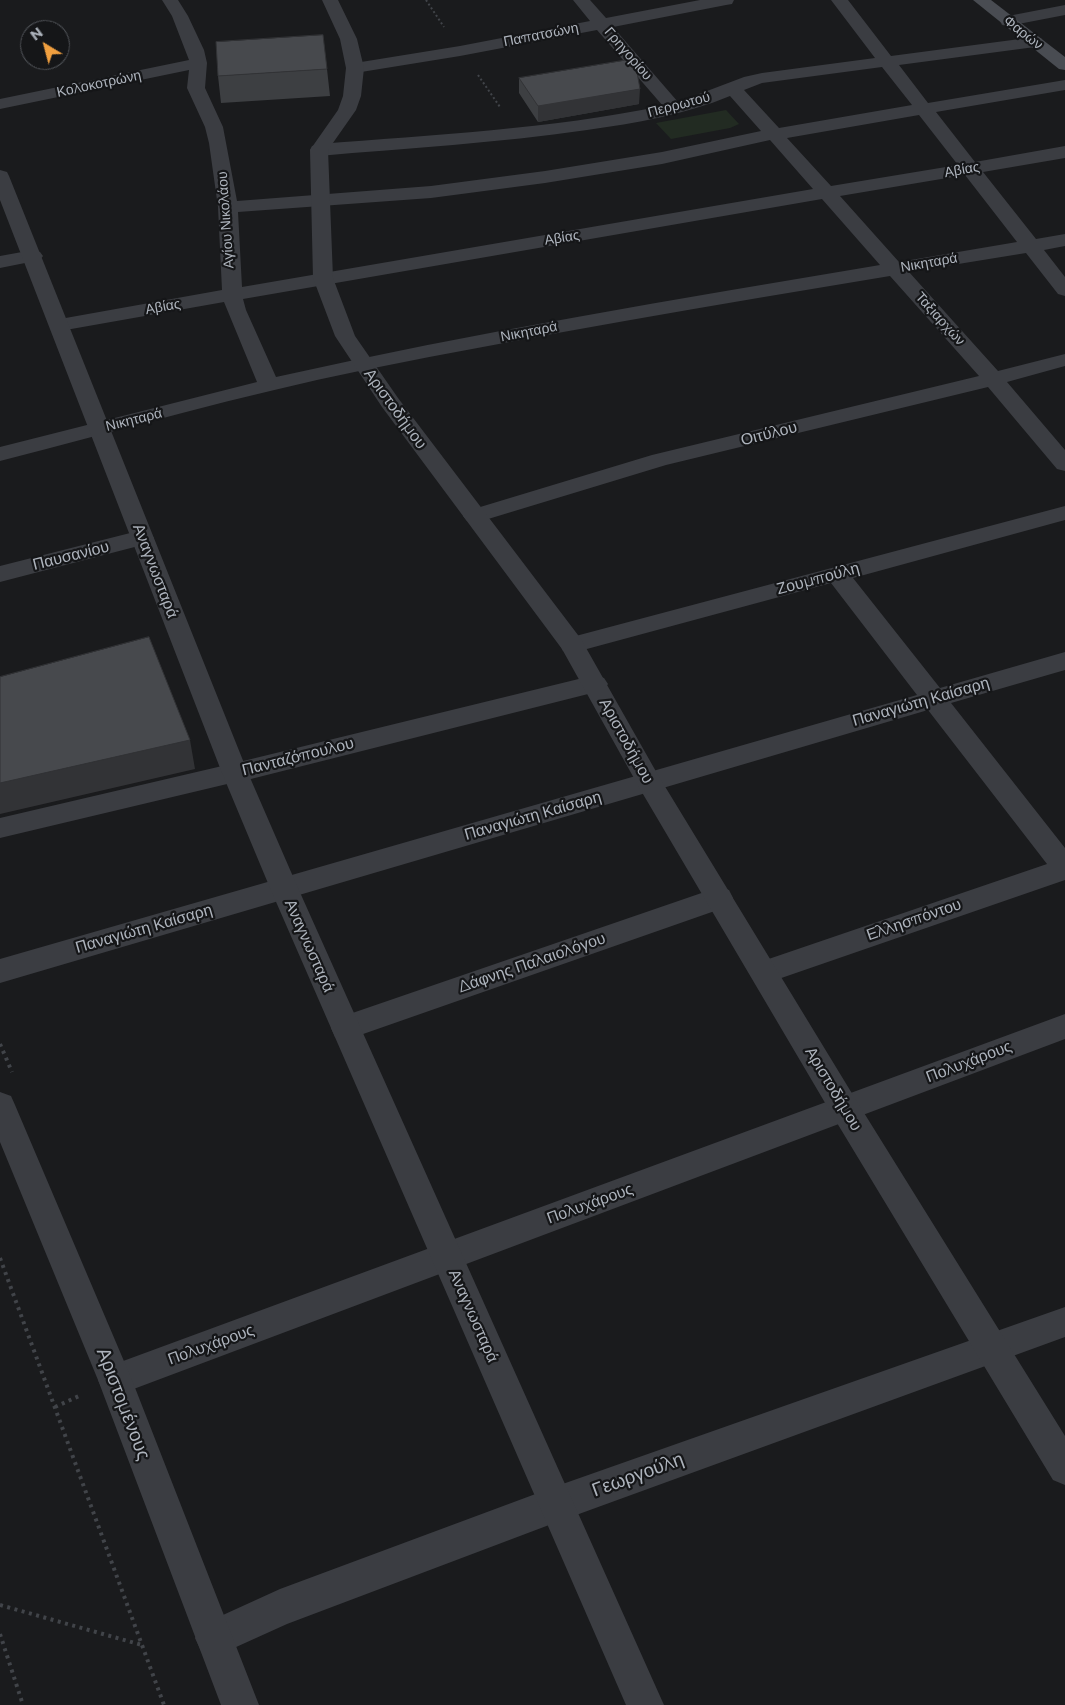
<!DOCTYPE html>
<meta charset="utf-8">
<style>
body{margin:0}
#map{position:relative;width:1065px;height:1705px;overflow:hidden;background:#1a1b1d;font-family:Montserrat,sans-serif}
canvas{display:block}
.north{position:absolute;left:20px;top:20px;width:50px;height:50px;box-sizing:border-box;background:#151618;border:1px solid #52555a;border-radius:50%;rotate:323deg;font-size:14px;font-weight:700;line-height:20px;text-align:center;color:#adb3bc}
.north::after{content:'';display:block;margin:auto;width:18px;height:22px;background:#f09f3f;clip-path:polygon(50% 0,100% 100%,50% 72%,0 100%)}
</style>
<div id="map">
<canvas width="1065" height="1705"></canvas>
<div class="north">N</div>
</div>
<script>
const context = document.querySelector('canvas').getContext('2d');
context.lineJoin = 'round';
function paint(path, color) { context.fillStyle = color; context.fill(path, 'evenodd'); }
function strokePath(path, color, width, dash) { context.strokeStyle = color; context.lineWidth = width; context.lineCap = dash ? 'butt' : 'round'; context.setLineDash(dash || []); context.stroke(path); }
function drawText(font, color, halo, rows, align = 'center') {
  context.font = font + ' Montserrat,sans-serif'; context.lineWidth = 4.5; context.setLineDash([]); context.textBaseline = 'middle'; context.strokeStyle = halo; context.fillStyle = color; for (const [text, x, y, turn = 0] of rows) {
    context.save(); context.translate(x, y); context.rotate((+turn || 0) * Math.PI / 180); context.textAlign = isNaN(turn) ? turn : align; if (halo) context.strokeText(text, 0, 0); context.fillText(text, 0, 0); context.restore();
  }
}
const green = new Path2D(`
 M726,110L739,124L730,128L671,139L656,123Z`);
const pathFar1 = new Path2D(`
 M426,0L444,27
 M478,75L500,107`);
const path = new Path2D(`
 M0,1044L12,1072
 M0,1258L164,1705
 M55,1407L79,1396
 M0,1605L142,1645
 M0,1634L23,1705`);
const pedestrian = new Path2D(`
 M33,250L40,252L43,256L40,260L0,268V256Z
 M235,763L244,766L248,773L244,780L0,838V818Z`);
const minor = new Path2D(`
 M162,0H178L188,16L204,50L207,63L205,88L223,127L237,201L431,186L545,171L662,152L761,131L730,96C684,115 636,123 587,130C498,143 408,148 319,156L312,154L310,150L312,146L319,144C434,135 549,129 663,106L597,30L460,56L355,73L349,72L346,68L349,64L355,63L460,46L590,21L573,0H590L606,18L700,0H734L732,4L726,5L613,27L678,102L744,77L762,73L875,58L831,0H848L891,56L1035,37L1041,38L1044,42L1041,46L1035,47L899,65L928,103L1065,80V90L936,112L975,162L1065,146V158L983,172L1036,239L1065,234V246L1044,250L1065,277V296L1058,294L1026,253L909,272L998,371L1065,354V366L1007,382L1065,450V471L1057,469L988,387L666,465L475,523L467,521L463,516L467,511L652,455L979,376L890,276C714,305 538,335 364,370C241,395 121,430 0,461V447L257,382L224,302L60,331L53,329L50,325L53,321L60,319L222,290L218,207L209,143L205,127L187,88L189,70L0,109V99L189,60L172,16ZM882,67L912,105L779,128L744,90L762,83ZM919,115L958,165L831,186L787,138ZM770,140L813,189L242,287L238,212L431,198L545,183L662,164ZM965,175L1017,242L899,262L840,196ZM822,199L880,265C678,299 476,332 276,377L246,310L243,299Z
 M1065,5V15L1008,26L1002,25L1000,21L1002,17L1008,16Z
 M1065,506V520L853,578L940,688L1065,652V670L951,703L1065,848V880L764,984L754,980L749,972L754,964L1047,864L928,710L0,983V959L917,695L831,583L572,653L563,651L560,645L563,639L572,637Z
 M142,530L150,533L154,538L150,543L0,582V566Z
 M595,675L604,678L608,684L604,690L235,783L226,780L222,773L226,766L235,763Z
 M719,887L729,890L733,898L729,906L346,1040L335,1037L331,1028L335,1019Z
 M1065,1014V1039L115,1396L103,1391L98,1380L103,1369L115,1364Z
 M1065,1307V1337L557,1522L287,1624L214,1657L201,1651L195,1638L201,1625L280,1589L557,1486Z`);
const tertiary = new Path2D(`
 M322,0H338L357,39L364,68L361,96L356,110L328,150L333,278L355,336L398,398L581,639L658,775L856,1100L1065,1436V1485L1053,1480L834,1118L640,789L562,649L382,407L335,336L313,278L310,150L338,110L343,96L346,68L340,39Z
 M0,170L7,172L9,176L248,773L298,888L664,1705H626L270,888L222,773L0,200Z
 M0,1092L11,1096L15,1105L132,1380L259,1705H221L98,1380L0,1142Z`);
const secondary = new Path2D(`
 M973,0H991L1065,57V70L1059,69Z`);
const wall = new Path2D(`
 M327,69L330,96L221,103L218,76Z
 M519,78L639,104L538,122L519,93Z`);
const shadedWall = new Path2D(`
 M640,89L639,104L538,122V106Z
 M190,740L195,769L0,814V783Z`);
const building = new Path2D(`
 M323,35L327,69L218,76L216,42Z
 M634,59L635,61L640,89L538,106L519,78Z
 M149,637L190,740L0,783V677Z`);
const farStreetnames = [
 ["Φαρών",1023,33,38],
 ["Παπατσώνη",541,35,-11],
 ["Γρηγορίου",628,54,49],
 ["Κολοκοτρώνη",99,84,-12],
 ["Περρωτού",679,105,-15],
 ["Αβίας",962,170,-10],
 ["Αγίου Νικολάου",226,220,-94],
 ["Αβίας",562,238,-9],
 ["Νικηταρά",929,263,-10],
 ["Αβίας",163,307,-10],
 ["Ταξιαρχών",940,319,48],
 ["Νικηταρά",529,332,-11],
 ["Νικηταρά",134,420,-14]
];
const streetNames = [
 ["Αριστοδήμου",395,409,54],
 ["Οιτύλου",769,434,-14],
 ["Παυσανίου",71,556,-14],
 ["Αναγνωσταρά",155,571,69],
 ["Ζουμπούλη",818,579,-15],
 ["Παναγιώτη Καίσαρη",921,702,-16],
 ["Αριστοδήμου",626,741,61],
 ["Πανταζόπουλου",298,757,-14],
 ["Παναγιώτη Καίσαρη",533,816,-16],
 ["Ελλησπόντου",914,920,-19],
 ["Παναγιώτη Καίσαρη",144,929,-16],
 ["Αναγνωσταρά",309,946,66],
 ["Δάφνης Παλαιολόγου",532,963,-19],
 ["Πολυχάρους",969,1062,-21],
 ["Αριστοδήμου",833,1089,59],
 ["Πολυχάρους",590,1204,-20],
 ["Αναγνωσταρά",473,1316,66],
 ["Πολυχάρους",211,1345,-20]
];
const nearStreetnames = [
 ["Αριστομένους",123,1404,69],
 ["Γεωργούλη",638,1475,-20]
];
paint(green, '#222b22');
strokePath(pathFar1, '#414449', 2, [2, 2.5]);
strokePath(path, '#414449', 4, [3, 4.5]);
paint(pedestrian, '#3b3d42');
paint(minor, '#3b3d42');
paint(tertiary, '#3b3d42');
paint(secondary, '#494c52');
paint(wall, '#3d3f42');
paint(shadedWall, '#323336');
paint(building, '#47494d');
strokePath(building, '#323336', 1);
drawText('14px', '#adb3bc', '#151618', farStreetnames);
drawText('16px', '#adb3bc', '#151618', streetNames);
drawText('19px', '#adb3bc', '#151618', nearStreetnames);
</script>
